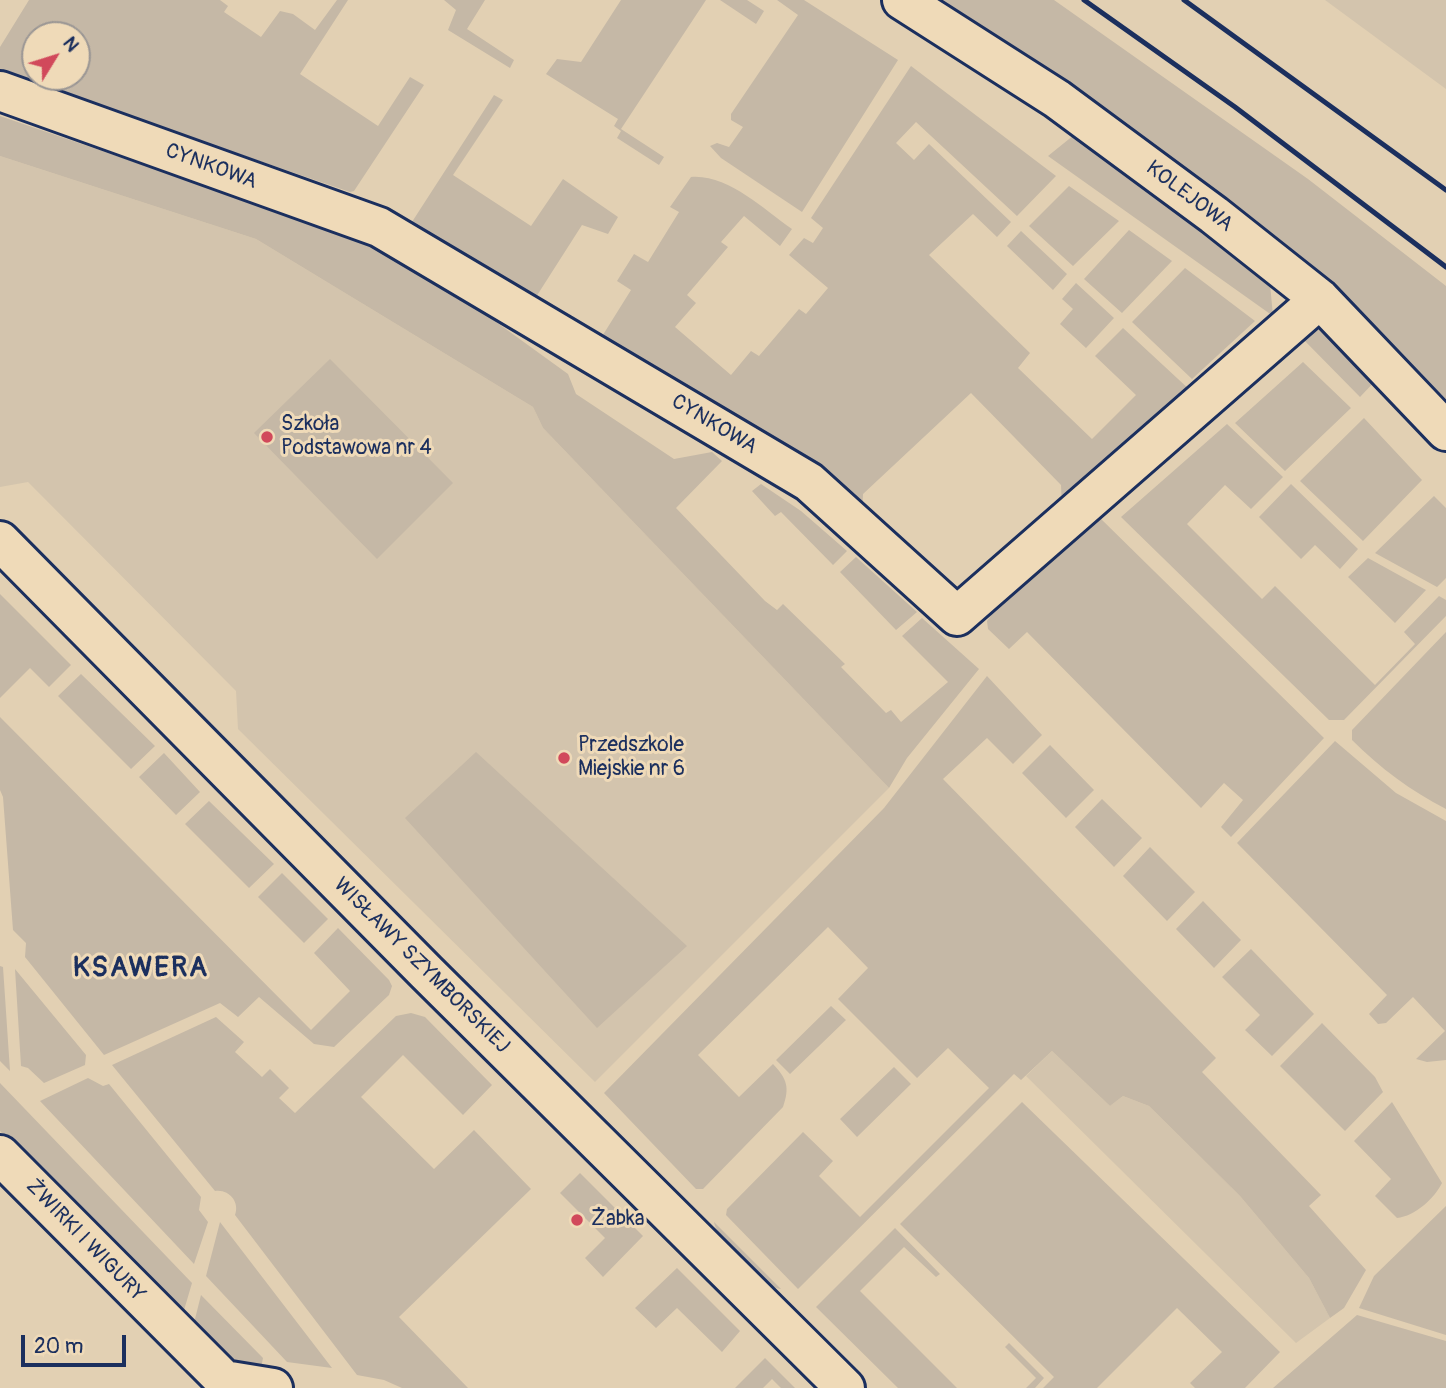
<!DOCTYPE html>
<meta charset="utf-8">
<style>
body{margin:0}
#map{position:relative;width:1446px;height:1388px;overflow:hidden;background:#e2d0b3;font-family:Pangolin,sans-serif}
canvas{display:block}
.north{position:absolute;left:21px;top:21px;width:70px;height:70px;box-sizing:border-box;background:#efdab8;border:2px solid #9a9694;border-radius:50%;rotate:52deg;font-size:19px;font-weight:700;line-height:28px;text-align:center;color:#1b2f5e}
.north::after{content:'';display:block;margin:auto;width:24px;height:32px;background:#d1495b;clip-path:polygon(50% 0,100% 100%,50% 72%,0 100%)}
.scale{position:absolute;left:21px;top:1335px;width:105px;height:32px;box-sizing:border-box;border:4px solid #1b2f5e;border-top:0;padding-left:9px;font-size:21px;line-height:24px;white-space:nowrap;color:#1b2f5e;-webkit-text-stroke:5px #efdab8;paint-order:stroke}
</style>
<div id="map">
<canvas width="1446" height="1388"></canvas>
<div class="north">N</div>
<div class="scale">20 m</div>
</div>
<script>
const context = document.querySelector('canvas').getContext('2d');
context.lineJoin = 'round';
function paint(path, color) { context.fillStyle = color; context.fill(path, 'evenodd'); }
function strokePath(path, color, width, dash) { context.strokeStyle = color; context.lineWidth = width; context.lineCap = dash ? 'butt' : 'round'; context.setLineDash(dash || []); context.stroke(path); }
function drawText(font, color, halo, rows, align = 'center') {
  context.font = font + ' Pangolin,sans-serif'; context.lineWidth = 6; context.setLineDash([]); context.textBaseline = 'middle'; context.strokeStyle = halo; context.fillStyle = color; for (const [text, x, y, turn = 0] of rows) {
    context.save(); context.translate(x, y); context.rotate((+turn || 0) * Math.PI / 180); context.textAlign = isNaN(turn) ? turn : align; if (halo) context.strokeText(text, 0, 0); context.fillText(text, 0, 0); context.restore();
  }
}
const built = new Path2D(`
 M1325,0H1446V89Z
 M0,156L256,239L533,407L543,428L889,788L595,1082L238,729L236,691L28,482L0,487Z
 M1052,1051L1110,1106L1123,1096L1149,1106L1240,1196L1309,1278L1330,1318L1296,1343L1026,1076Z`);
const green = new Path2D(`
 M29,0H220L228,6L224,12L261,37L280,11L293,14L315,30L337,0H348L300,74L378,126L410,77L424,85L354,191L350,192L0,72V47ZM35,35H77V77H35Z
 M444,0H485L467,29L514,60L510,68L448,30L456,10Z
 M621,0H706L621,129L664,157L659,165L617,138L621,131L614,126L618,119L546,74L557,59L581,62Z
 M720,0H747L764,11L756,24Z
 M777,0H804L898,60L802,212L721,158L710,146L717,143L729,147L743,127L731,120V114L798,15Z
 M933,0H1054L1308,179L1446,286V399L1319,274Z
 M911,66L1056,176L1017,216L916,122L896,143L914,160L929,144L1011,222L997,237L973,214L929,255L1030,353L1018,368L1092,439L1136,395L1095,356L1123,328L1191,391L1062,508L1061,485L971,393L863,494L862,517L410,225L494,95L503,100L453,175L531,226L563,179L618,217L608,234L582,225L536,297L601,338L631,290L617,281L634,254L648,262L679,212L670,207L691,177C728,174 763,209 792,229L780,246L744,216L721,242L728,247L687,295L696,303L675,327L731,375L751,351L759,356L799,309L806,314L828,288L789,255L804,238L813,243L823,228L811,218Z
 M0,116L365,241L438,280L568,374L576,394L674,459L712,452L722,461L676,508L765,601L777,610L783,604L845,664L841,667L886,713L891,710L901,722L948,682L902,636L922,618L979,669L907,758L889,788L543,428L533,407L256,239L0,156Z
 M1074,135L1259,267L1270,284L1273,316L1048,156Z
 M1069,186L1119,221L1073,266L1029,226Z
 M1129,230L1172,261L1122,313L1084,279Z
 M1021,231L1067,274L1053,290L1007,246Z
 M1185,268L1255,321L1192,379L1132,322Z
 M1076,283L1114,318L1086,348L1060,324L1073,309L1062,299Z
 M1311,329L1325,331L1378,378L1360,397L1300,336Z
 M330,359L453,483L377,559L254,433Z
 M1303,362L1351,408L1285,471L1235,423Z
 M1364,418L1422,480L1363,541L1300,481Z
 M1227,424L1283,477L1251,509L1225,485L1187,524L1262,599L1275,586L1375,685L1415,644L1404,632L1439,596L1446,600V616L1344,720H1329L1121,517Z
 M761,484L801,511L847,551L833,565L781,512L775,516L752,491Z
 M1291,484L1358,549L1340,569L1315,545L1301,559L1259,517Z
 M1434,496L1446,508V578L1437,587L1375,553Z
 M1098,516L1324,738L1231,837L1221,827L1243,800L1224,783L1201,808L1027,632L1009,649L988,629L987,621L997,607Z
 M856,557L917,612L896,630L840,572Z
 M1368,558L1426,590L1395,623L1348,577Z
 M0,594L71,665L49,687L30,668L0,698Z
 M1446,632V809C1411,791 1380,768 1352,740V730Z
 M81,674L155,746L131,769L58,696Z
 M987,676L1042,735L1013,764L987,738L943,779L1216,1058L1202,1072L1321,1195L1309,1206L1366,1270L1344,1308L1330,1318L1309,1278L1240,1196L1149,1106L1123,1096L1110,1106L1052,1051L1021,1080L1014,1074L798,1289L726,1215L727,1209L803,1132L833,1161L819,1176L860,1217L989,1088L948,1048L917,1078L838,999L868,968L828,927L698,1055L739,1097L773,1064C787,1079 790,1087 783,1107L703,1189H696L604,1093L884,808Z
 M0,717L311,1030L350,991L314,953L338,928L389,980L392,986L389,995L334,1047L314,1044L259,997L238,1017L220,1003L104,1055L25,957L26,943L13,930L3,797L0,790Z
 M1335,741L1396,793L1446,821V1060L1427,1062L1416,1059L1445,1031L1413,997L1386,1023L1378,1024L1369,1014L1387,995L1237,843Z
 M1050,745L1094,790L1066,818L1022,773Z
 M476,752L687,946L597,1028L405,818Z
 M164,753L200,792L176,815L139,777Z
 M1102,799L1142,838L1114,867L1075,827Z
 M209,801L274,864L249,888L185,824Z
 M1150,847L1195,892L1167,921L1123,876Z
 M282,873L328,919L304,943L258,897Z
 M1203,901L1241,940L1214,968L1176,929Z
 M1251,949L1314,1014L1272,1056L1245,1030L1260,1015L1222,977Z
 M0,966L3,967L10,1071L0,1061Z
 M15,969L86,1055L85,1065L44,1083L28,1068L21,1066Z
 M831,1006L846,1020L790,1074L776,1060Z
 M411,1013L425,1017L492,1085L463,1115L403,1055L361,1097L434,1169L474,1130L531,1189L399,1317L468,1388H402L384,1380L357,1375L235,1215C240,1202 229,1189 215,1191L112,1065L216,1017L244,1042L235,1052L262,1077L270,1069L289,1088L279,1098L295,1113L396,1016Z
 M1322,1023L1375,1077L1383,1092L1345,1131L1280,1066Z
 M894,1067L911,1084L857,1137L840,1119Z
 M88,1078L103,1086L109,1084L201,1197L199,1210L208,1222L194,1264L40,1101Z
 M0,1083L192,1283L182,1317L0,1131Z
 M1022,1102L1280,1352L1245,1388H1195L1190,1383L1222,1352L1177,1308L1097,1388H1043L1054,1377L900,1224Z
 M1392,1102L1442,1183C1434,1199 1415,1216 1397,1218L1375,1196L1391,1179L1354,1141Z
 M580,1173L643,1236L603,1277L585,1258L605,1238L560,1193Z
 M1446,1206V1335L1359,1308L1374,1276Z
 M220,1222L332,1368L287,1362L206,1276Z
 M714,1222L781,1289C763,1288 717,1240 714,1222Z
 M895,1228L940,1274L936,1277L904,1247L860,1291L957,1388H898L816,1307Z
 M677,1268L740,1331L722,1352L677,1308L656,1328L635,1308Z
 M201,1295L263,1358L261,1368L215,1354L192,1331Z
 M1357,1315L1446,1341V1388H1273Z
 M1009,1343L1044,1378L1035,1388H1026L1036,1378L1005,1347Z
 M765,1358L795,1388H781L772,1379L763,1388H735Z`);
const minor = new Path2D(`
 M902,0L1057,99L1214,215L1320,299L1446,431
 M0,91L379,227L809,482L957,616L1320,299
 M0,541L426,972L845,1388
 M0,1155L224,1380L273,1388`);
const rail = new Path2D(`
 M1084,0L1235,107L1446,267
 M1184,0L1446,190`);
const markers = [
 [267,437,7,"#d1495b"],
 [564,758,7,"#d1495b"],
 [577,1220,7,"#d1495b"]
];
const streetNames = [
 ["CYNKOWA",211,167,20],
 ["KOLEJOWA",1189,197,37],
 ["CYNKOWA",714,425,31],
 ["WISŁAWY SZYMBORSKIEJ",421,966,45],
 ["ŻWIRKI I WIGURY",85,1241,46]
];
const poiNames = [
 ["Szkoła",281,425],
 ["Podstawowa nr 4",281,449],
 ["Przedszkole",578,746],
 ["Miejskie nr 6",578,770],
 ["Żabka",591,1220]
];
const districtNames = [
 ["KSAWERA",141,969]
];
paint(built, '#d3c4ad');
paint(green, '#c5b8a6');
strokePath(minor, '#1b2f5e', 44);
strokePath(minor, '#efdab8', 38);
strokePath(rail, '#1b2f5e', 5);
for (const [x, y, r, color] of markers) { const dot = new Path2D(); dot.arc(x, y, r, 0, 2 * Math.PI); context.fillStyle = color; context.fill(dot); strokePath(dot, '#efdab8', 2.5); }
drawText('21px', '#1b2f5e', '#efdab8', streetNames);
drawText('21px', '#1b2f5e', '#efdab8', poiNames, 'left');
context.letterSpacing = '2px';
drawText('bold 28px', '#1b2f5e', '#efdab8', districtNames);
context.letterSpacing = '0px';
</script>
